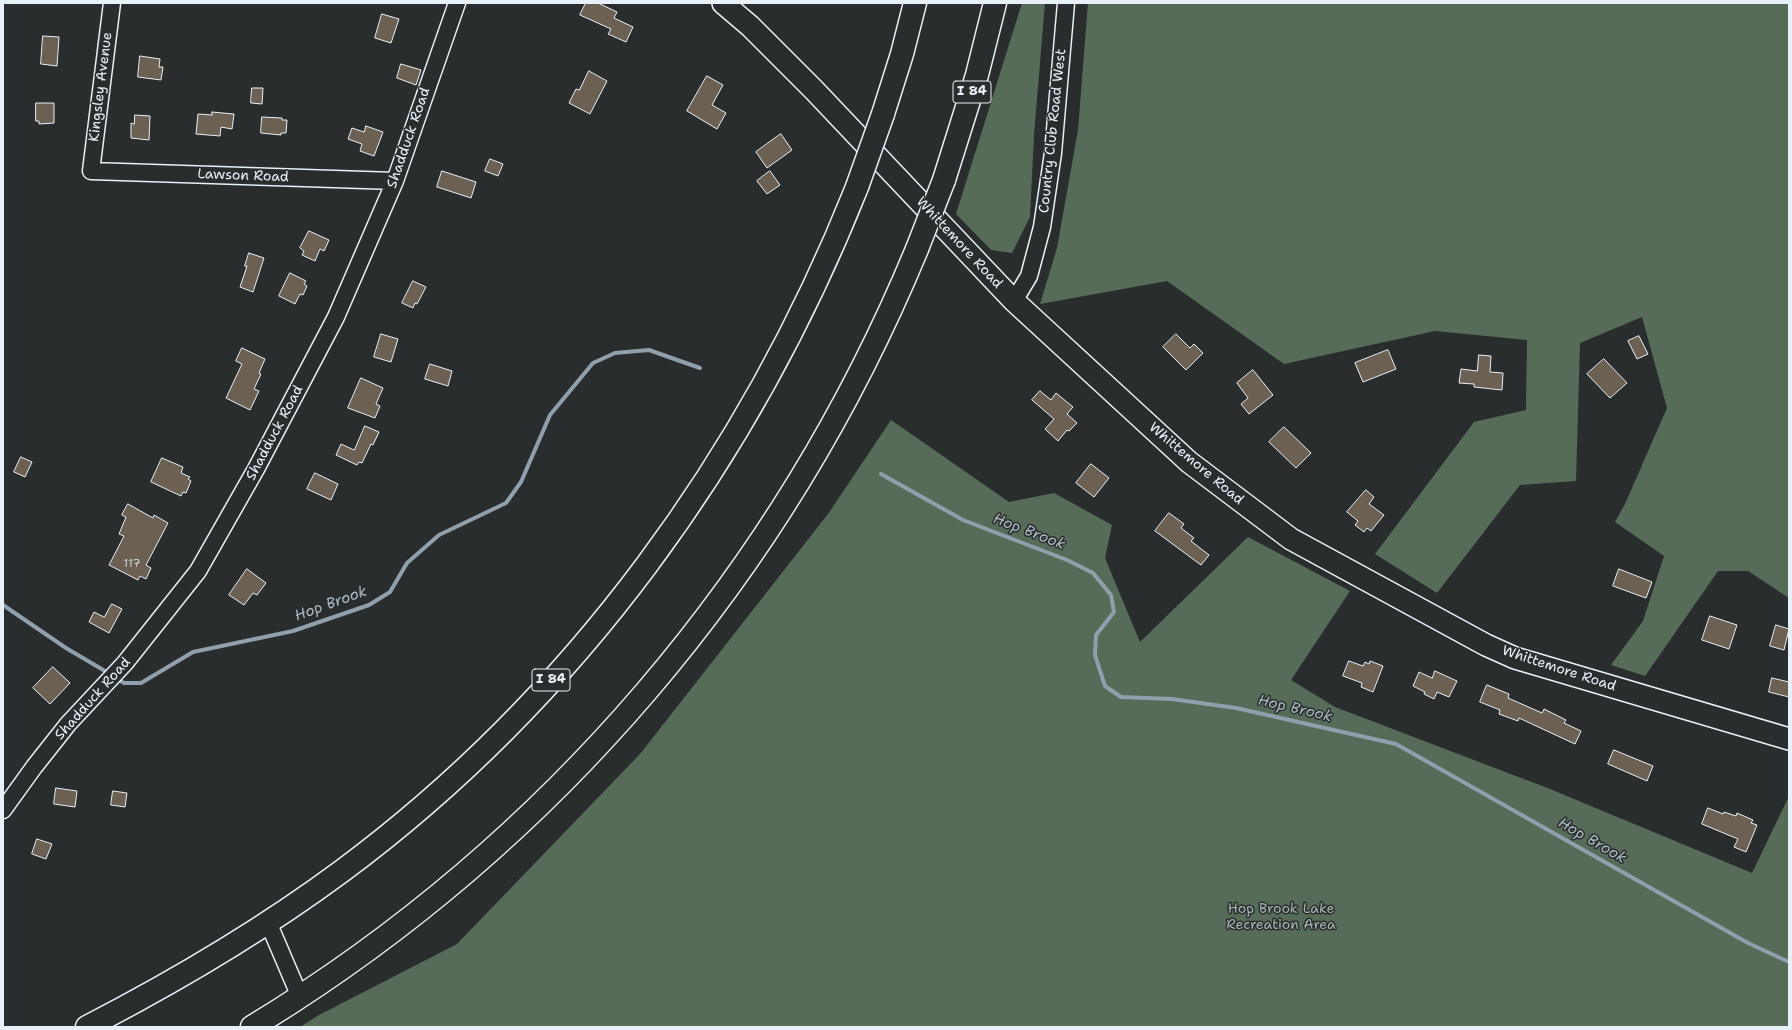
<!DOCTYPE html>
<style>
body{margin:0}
#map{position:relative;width:1792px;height:1030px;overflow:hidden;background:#2a2d2e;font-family:"Shantell Sans",sans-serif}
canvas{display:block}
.frame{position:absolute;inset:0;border:4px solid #e8f1f8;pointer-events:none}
</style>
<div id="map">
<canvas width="1792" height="1030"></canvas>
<div class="frame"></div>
</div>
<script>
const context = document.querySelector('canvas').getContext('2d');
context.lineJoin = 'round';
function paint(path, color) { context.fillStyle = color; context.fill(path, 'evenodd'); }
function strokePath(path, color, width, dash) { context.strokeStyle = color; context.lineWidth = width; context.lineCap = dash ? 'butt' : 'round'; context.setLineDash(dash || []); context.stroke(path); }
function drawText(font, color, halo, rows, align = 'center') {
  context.font = font + ' "Shantell Sans",sans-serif'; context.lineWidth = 3; context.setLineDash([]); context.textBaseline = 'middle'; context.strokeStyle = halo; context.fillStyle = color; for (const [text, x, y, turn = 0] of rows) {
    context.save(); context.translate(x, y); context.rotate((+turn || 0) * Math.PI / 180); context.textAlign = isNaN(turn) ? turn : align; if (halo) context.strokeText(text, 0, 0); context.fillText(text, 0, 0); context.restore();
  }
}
const green = new Path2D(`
 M1022,3H1045L1034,135L1030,217L1012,253L991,250L956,214Z
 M1088,3H1789V598L1748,571H1718L1645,676L1611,665L1643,621L1664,556L1615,522L1625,504L1667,408L1642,317L1580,343L1576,481L1520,485L1437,593L1375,554L1474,422L1526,410L1527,340L1435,331L1284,364L1167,281L1040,304L1057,248L1078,130Z
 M891,420L1009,502L1054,493L1112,525L1105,558L1140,642L1248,537L1350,591L1291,680L1335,707L1550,789L1752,873L1789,796V1027H300L319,1015L457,944L640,754L828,514Z`);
const stream = new Path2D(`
 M881,474L963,520L1067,560L1093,573L1111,595L1114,612L1096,635L1095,655L1105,686L1121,697L1172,699L1236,708L1396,744L1748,943L1789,962
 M3,605L66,648L110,674
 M116,678L124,683H141L193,652L293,631L369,605L390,592L407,563L439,535L506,503L521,482L550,415L593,363L615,353L649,350L700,368`);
const building = new Path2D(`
 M586,3H598L617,12L614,18L633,27L626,42L608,34L611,29L580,15Z
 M382,14L399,19L391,43L375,38Z
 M43,36L59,37L57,66L41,64Z
 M140,56L160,59L159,67H163L161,80L138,77Z
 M401,64L421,70L416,85L397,78Z
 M589,71L607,81L590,114L569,103L576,89L579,90Z
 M707,76L723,85L712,105L726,113L717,129L687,111Z
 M252,88H263L262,104L251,103Z
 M36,103H54V123L39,124V121H36Z
 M212,112L234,114L232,129L221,127L220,136L196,134L198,114L212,115Z
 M135,115L150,116L149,140L131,138V123L134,124Z
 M262,117L282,118V120H287L286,133H281V135L261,133Z
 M366,126L383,132L374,156L360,151L362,144L348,139L352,128L364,132Z
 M781,134L792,150L767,168L756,152Z
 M490,159L503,164L498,176L485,171Z
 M442,171L476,182L471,198L437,187Z
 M770,171L780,185L767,194L757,181Z
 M309,231L329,240L324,251L320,249L315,261L302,255L304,251L300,248Z
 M249,253L264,258L253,292L240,287L247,266H245Z
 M290,273L306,281L304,284L307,286L303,295L300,294L295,304L279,296Z
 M413,281L426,287L417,304L415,303L413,308L402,303Z
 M381,334L398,339L391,362L374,357Z
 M1176,334L1190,348L1194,344L1203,353L1186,370L1163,347Z
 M1639,336L1648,354L1637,359L1628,341Z
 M242,348L265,359L259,373L261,374L254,389L259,391L250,410L226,398L242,364L236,361Z
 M1388,350L1396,369L1363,382L1355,363Z
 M1479,355L1491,356L1490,372L1503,373L1502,390L1474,387V384L1459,383L1461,369L1477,371Z
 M1604,359L1627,383L1610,398L1587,374Z
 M430,364L452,371L448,386L425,379Z
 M1253,370L1273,395L1249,414L1241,404L1248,398L1237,383Z
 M361,378L383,388L376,404L380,406L375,418L348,408Z
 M1040,391L1051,400L1056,393L1073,407L1067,414L1077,423L1069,431L1067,430L1058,441L1045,429L1054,419L1032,400Z
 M365,426L379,432L373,445L371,444L362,463L359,462L357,465L336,455L341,444L354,450Z
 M1284,427L1311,453L1296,468L1269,442Z
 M21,457L32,462L25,477L14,472Z
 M162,458L183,467L181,473L190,477L188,479L191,481L186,493L183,492L181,496L151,482Z
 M1091,464L1109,478L1094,497L1076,483Z
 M315,473L338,484L331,500L307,489Z
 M1366,490L1374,497L1369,504L1384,515L1371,531L1367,528L1364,532L1355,525L1358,521L1347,512Z
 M128,504L153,518L154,515L168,523L146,565L151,568L146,579L140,576L138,580L109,565L124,536L119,534L126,517L122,515Z
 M1169,513L1184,524L1181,528L1194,538L1191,541L1209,555L1201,565L1155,531Z
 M247,569L266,583L257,595L253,593L244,605L229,595Z
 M1619,569L1652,582L1646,598L1613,586Z
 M112,604L122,609L109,633L89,622L94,612L104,617Z
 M1710,616L1737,625L1729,649L1702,640Z
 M1776,625L1789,629L1784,650L1770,646Z
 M1349,661L1363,666L1365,662L1369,664L1370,661L1383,666L1373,692L1361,687L1362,683L1343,676Z
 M53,667L70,683L50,704L33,688Z
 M1435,671L1457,681L1449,697L1437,692L1434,699L1424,694L1425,692L1413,686L1419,672L1432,678Z
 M1772,678L1789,682V697L1769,692Z
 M1487,685L1509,694L1508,698L1542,713L1544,709L1566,720L1564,723L1581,731L1575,744L1519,718L1518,721L1499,714L1500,710L1480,702Z
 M1614,750L1653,766L1647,781L1608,764Z
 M56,788L77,791L75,807L54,804Z
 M113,791L127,793L125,807L111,805Z
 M1708,808L1723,814L1724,812L1736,816L1737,813L1753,820L1751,823L1757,825L1746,852L1734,847L1738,839L1702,824Z
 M37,839L52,844L46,859L32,854Z`);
const minor = new Path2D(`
 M112,3L91,171L395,181
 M1014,301L1029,276L1042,227L1053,153L1066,3
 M3,810L34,767L68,724L125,663L198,571L256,469L336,317L395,181L457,3
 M268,922L300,997`);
const major = new Path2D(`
 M723,3L750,26L814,90L1014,301L1189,462L1291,539L1486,645L1515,658L1789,739`);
const highway = new Path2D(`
 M883,114L902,54L915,3
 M944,180L977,75L995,3
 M87,1027C176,981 261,931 342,871C575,698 750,456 857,187
 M252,1027C551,845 783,573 917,249`);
const highwayBridge = new Path2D(`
 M857,187L883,114
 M917,249L944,180`);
const numberNames = [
 ["117",132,564]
];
const shields = [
 [972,92,38],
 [551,680,38]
];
const shieldNames = [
 ["I 84",972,92],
 ["I 84",551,680]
];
const streetNames = [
 ["Kingsley Avenue",101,87,-83],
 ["Country Club Road West",1053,131,-84],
 ["Shadduck Road",409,138,-71],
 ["Lawson Road",243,176,2],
 ["Whittemore Road",959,243,47],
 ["Shadduck Road",275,433,-62],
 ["Whittemore Road",1196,464,40],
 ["Whittemore Road",1559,669,18],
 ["Shadduck Road",93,699,-48]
];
const parkNames = [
 ["Hop Brook Lake",1281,909],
 ["Recreation Area",1281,925]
];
const waterNames = [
 ["Hop Brook",1029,532,21],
 ["Hop Brook",331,604,-20],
 ["Hop Brook",1295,709,13],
 ["Hop Brook",1592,841,30]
];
paint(green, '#566c58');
strokePath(stream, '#8f9fab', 4);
paint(building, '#6b6052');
strokePath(building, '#e8f1f8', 1);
strokePath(minor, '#e8f1f8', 19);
strokePath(major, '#e8f1f8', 24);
strokePath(highway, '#e8f1f8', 25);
strokePath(minor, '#2a2d2e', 16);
strokePath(major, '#2a2d2e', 21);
strokePath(highway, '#2a2d2e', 22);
strokePath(highwayBridge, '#e8f1f8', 25, []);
strokePath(highwayBridge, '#2a2d2e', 22);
drawText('12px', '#c9cdce', null, numberNames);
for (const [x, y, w] of shields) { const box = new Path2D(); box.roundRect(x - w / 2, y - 11, w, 22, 3); context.fillStyle = '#2a2d2e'; context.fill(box); strokePath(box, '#e8f1f8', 1); }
drawText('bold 13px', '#e8f1f8', null, shieldNames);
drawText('14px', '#e8f1f8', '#2a2d2e', streetNames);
drawText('14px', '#a6b5b0', '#2a2d2e', parkNames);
drawText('italic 15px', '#acbac4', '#2a2d2e', waterNames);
</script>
